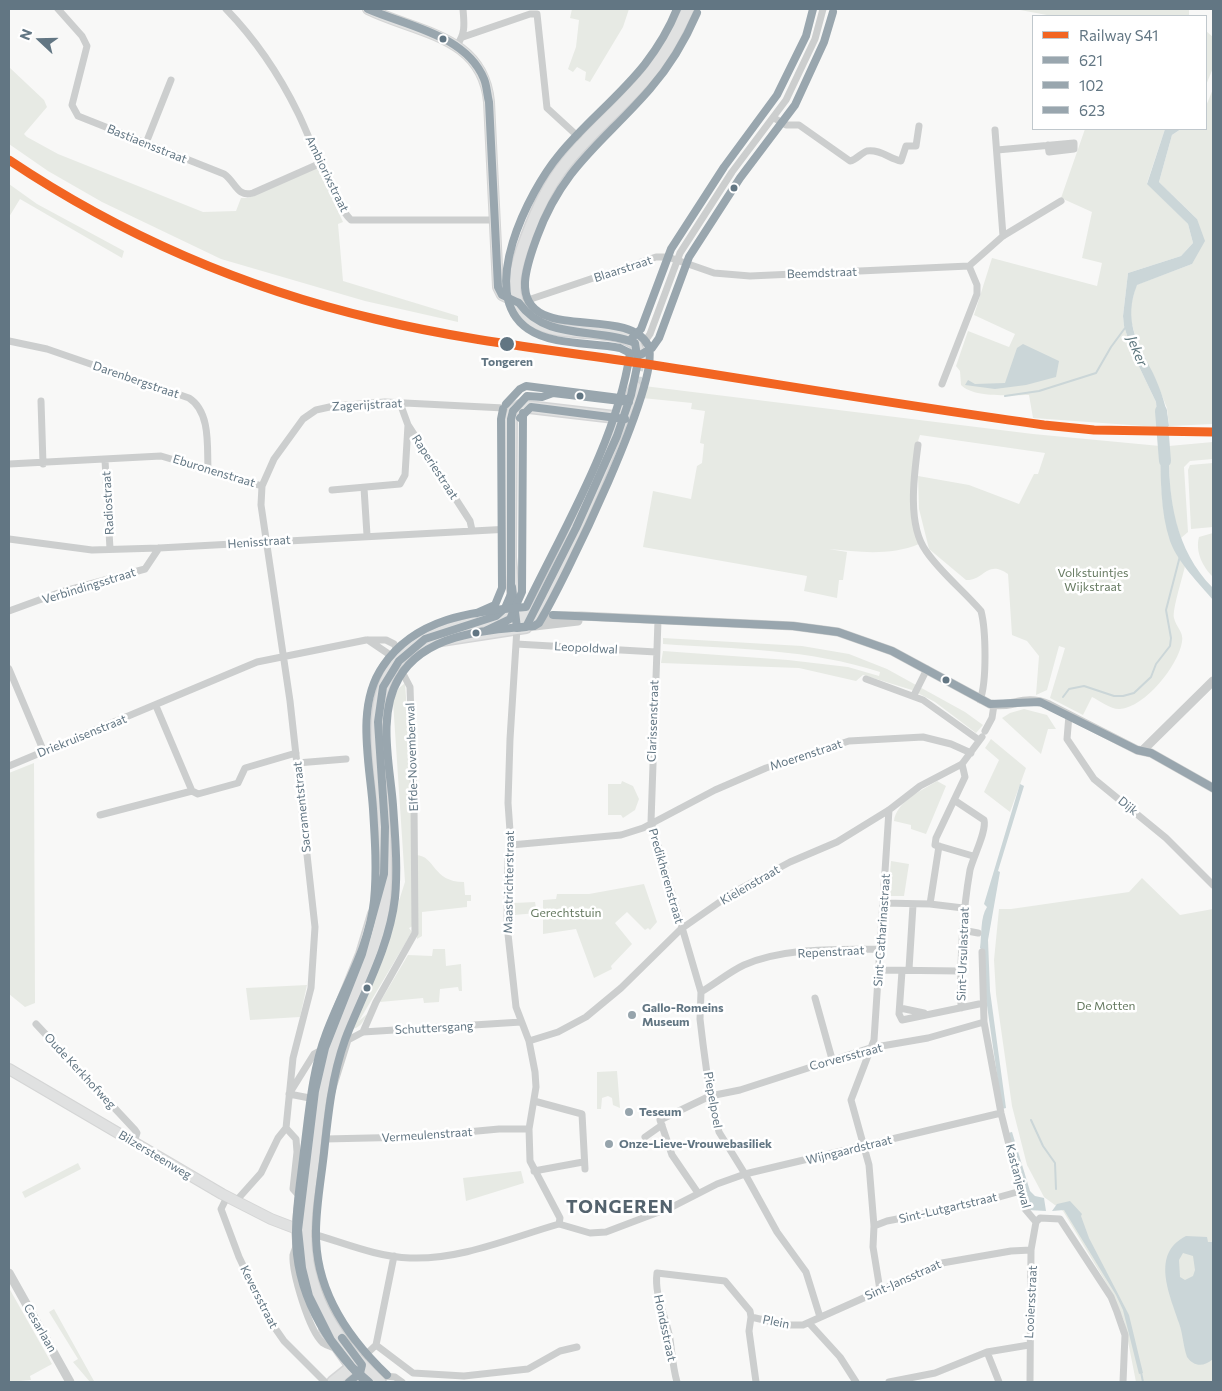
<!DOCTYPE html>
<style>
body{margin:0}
#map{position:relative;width:1222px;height:1391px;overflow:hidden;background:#f8f8f7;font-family:Commissioner,sans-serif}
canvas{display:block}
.frame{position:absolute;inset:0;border:10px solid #627683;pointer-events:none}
.legend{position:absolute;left:1032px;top:15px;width:175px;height:115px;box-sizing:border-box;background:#fff;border:1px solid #c0c8cd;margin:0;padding:6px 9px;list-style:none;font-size:15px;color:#627683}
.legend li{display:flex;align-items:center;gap:10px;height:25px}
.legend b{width:25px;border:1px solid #c0c8cd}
.north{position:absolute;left:15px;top:15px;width:50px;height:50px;-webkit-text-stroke:4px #fff;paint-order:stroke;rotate:291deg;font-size:14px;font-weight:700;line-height:20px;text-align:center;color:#627683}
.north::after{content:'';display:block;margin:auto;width:18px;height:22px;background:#627683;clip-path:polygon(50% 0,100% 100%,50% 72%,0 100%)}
</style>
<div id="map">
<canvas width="1222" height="1391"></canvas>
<div class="frame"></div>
<ul class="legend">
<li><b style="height:6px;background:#f26522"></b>Railway S41</li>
<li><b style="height:6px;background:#99a6ae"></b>621</li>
<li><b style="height:6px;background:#99a6ae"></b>102</li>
<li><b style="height:6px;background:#99a6ae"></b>623</li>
</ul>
<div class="north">N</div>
</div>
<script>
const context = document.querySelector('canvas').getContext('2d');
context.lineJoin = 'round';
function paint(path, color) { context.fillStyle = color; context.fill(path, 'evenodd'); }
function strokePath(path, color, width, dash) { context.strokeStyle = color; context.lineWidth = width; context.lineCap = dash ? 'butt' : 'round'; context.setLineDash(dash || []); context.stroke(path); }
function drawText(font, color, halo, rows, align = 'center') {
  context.font = font + ' Commissioner,sans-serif'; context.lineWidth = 5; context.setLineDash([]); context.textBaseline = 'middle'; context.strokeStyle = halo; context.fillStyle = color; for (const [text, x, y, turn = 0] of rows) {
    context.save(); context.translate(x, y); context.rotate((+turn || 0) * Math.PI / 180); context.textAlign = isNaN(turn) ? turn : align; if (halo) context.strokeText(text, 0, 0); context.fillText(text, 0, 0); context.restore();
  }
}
const green = new Path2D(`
 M572,9H629L623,27L590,82L585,80L586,72L577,67L573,72L568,69L576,47L579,20L570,18Z
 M1015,9H1189V16H1052Z
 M1206,31L1213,37V68L1206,85Z
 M9,67L44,100L47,107L24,134L27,137L58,154L203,212L236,211L241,198H248L312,169H318L343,222L338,224L343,281L458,316V322L365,301L221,259L102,202L48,171L9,144Z
 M1213,89V424L1169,426L1167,408L1153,374L1140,352L1129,314L1136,285L1192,264L1197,219L1159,182L1172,135L1181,129H1206V106Z
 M1085,129H1165L1147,183L1188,224L1193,243L1181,256L1128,273L1123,316L1124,326L1133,354L1156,402L1158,427L1033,418L1029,395C1012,395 973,398 961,385L960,371L956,366L968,331L1009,347L1015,334L974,315L992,258L1097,286L1102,263L1082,258L1092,212L1061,198Z
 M9,184L37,204L124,251L122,258L20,199L9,217Z
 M644,386L1033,434L1160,446C1162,487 1159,531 1185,566C1183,576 1172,610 1174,618C1176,627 1184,632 1182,642C1178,666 1145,707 1120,709C1112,710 1100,701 1092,697L1083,715L1050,698L1065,648L1059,646L1047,690L1036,695L1039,656L1027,641L1012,635L1008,574C987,559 984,581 966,580L929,549L919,509L918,476L969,485L1019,504L1034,474H1038L1045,453L920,435C907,472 911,506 919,544C890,556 859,552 829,549L847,552L843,580H839L837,598L804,591L807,576L643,547L653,491L691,499L697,466L702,463L704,444L700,443L705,411L691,409L692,403L642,398Z
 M1213,442V459L1190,461L1184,467L1188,532L1181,538C1169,508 1169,477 1169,446Z
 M1213,463V527L1191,529L1188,470L1190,465Z
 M1213,533V577C1203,567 1195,552 1199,537Z
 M663,638L802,646L849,654L887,669L965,712L983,725L976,733L935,702L912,690L863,675L856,681L799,668L661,663L663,651L788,660L848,667L879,676L880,672C810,649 735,649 663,644Z
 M405,683L412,785L409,788L412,792L413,926L409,928L412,932L359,1021L367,1014C363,1022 360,1029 350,1029L356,1007L389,932L405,882L393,701L398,689Z
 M385,709L388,711L399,870L393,905L380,938L391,882L393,852Z
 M1024,709L1047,715L1056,729H1048L1041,754L1002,718L1010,713Z
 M991,739L1026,768L1010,812L984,792L999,760L985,748Z
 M34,763L35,1003L25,1007L9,994V773Z
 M622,781L633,786L639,799L635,810L623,818L621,815H608V784H621Z
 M937,781L946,786L926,834L911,829V825L894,821C896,802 922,790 937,781Z
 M416,855C436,856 432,882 464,882L465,895H471V901H467V907L422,912V936L417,939Z
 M891,861L909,864L904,896H888Z
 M1142,878L1180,915L1213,909V1382H1136L1124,1321L1111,1291L1063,1211L1044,1197L1027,1165L1012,1106L996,994L994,960L999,909H1011L1129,892Z
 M644,884L657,922L650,930L648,928L645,930L627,912L615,923L632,944L611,966L612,969L594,978L576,929L543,934V900L556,899L557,894H589Z
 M535,902L537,913L514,915V903Z
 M433,949H445L446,966L461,964L462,991H459L458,987L440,989L439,1002L424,1003L423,998L380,1002L408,955L432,956Z
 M307,985L300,1017L250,1020L246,988Z
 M617,1071L620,1108L613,1105L612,1098L608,1096L602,1098L601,1109H597V1072Z
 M78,1163L81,1169L25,1198L22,1192Z
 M521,1171L524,1183L466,1201L463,1178Z
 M9,1288L52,1364L30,1376L31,1380L9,1382Z
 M54,1309L94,1381L100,1382H90L73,1362L78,1359L49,1312Z`);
const water = new Path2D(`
 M1165,129H1181L1172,135L1159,182L1197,219L1205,241L1192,264L1137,285C1123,321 1137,342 1153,373C1161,390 1167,408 1169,426L1158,427L1156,402L1133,354L1124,326L1123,316L1128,273L1181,256L1193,243L1188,224L1147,184Z
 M1023,344L1059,361L1056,377L1026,385L995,389L965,385L968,380L975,384L1005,383L1017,348Z
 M1160,446H1169C1168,498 1175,550 1213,588V600C1199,583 1178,563 1170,541C1160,511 1161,478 1160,446Z
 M1020,784L1024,786L998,871L1000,872L988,940L990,991L1006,1108L1002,1109L985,992L984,952L980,948C982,934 980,918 987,907L984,904Z
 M1012,1132L1030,1191L1035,1196L1044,1198L1046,1211L1028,1210L1008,1133Z
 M1070,1201L1082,1214L1081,1216L1089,1238L1129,1315L1143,1373L1139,1374L1123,1310L1116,1295L1064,1210L1052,1211L1057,1204Z
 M1186,1236L1207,1237L1208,1242H1213V1359C1204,1367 1194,1367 1187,1357C1183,1346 1183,1334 1179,1323C1170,1295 1150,1254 1186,1236ZM1183,1253L1193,1256L1195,1270L1193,1276L1185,1280L1180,1277L1179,1260Z`);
const stream = new Path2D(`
 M1005,396L1039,391L1096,373L1111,347L1125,328
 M1063,697L1069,689L1084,686L1114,696H1123L1134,693L1151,677L1156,664L1170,646L1171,638L1166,610L1180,556
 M1031,1120L1043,1146L1055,1163L1056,1189
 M1141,1372L1143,1382`);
const river = new Path2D(`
 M1161,411L1165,461`);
const primaryTunnel = new Path2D(`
 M635,387L640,356`);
const minor = new Path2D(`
 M58,9L82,36L87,46L72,105L78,116L224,174C235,181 237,198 253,193L321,163
 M226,9C256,40 279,74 298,113C310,137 334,204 351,220H494
 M463,37L530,14H537L547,108L584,142
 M457,45C466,33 464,23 463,9
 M774,118L786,125H799L850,161C856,160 861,153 867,151C880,149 890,159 901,161L906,146H916L919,126
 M995,130L1003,236
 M146,143L171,80
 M997,150L1074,143V149L1049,152L1048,145
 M969,266L1003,236L1061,201
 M519,303L656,257H668L714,273L750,276L969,266
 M9,341L47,349L189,398C211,412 207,447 208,470
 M637,346L645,341L650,334L680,253L732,172L786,100L815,39L823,9
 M942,384L977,294V285L969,266
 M41,401L43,464
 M400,403L408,425L470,521L472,530
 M918,445C914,475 907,525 926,551C941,573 963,590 981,611C986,630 987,682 980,700
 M105,460L110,549
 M9,464L161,456L262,486
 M364,488L367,535
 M332,490L400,484L405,475L408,425
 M9,539L92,550L159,548L510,529
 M9,611L61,592L145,569L159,548
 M658,620L651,822L701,992L700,1019L703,1044L710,1096L719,1132L745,1174L777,1232L806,1272L820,1317
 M517,628L510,739L508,803L511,845L508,859L507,925L516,1007L529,1041L535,1072L536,1087L529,1129L530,1161L560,1218L559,1224
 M368,640L399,661
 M516,644L656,652
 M9,669L44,752
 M866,679L923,700L979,740
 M914,695L927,669
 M156,706L192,791L198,794L238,783L245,768L296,753
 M1069,715L1067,739L1094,779L1166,838L1213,885
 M985,731L992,718L994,705
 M297,763L346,759
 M9,766L257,662L366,640H386L394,644L398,650L399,666L410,687L414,802L415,933L376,1002L363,1032
 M954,800L984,820C987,831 973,857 970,870C962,916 960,962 961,1008
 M100,815L192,791
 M511,845L621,835L643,828L715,790L766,768L849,741L923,737L951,744L971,753
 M939,846L973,856
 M883,903L930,904L963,908
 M930,904L939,846L935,845L936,838L965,777L962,764
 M962,930L978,933
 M982,952L984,1022L1001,1113L1025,1209L1036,1222
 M909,969L913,905
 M879,970L960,971
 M902,971L899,1014L902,1020L979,1004
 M701,992C715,984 729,972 744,965C786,947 836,950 881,949
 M815,998L832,1059
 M900,1008L924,1013
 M36,1024L135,1130L137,1133L134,1142
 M348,1040L363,1032L521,1022
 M529,1041L558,1032L586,1017L621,988L681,929L734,892L790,862L837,842L889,810L920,786L962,764L982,737
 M291,1091L314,1054L325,1048
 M289,1094L320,1100
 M534,1101L582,1114L585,1169
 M286,1128L296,1139L297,1152L293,1189L301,1198
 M645,1137L662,1125
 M325,1139L413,1137L499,1129H529
 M534,1171L583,1162
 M698,1193L672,1155L660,1120L710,1096L740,1090L870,1048L928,1038L984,1022
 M227,1197L221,1209L239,1257L268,1318L284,1341L325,1382
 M236,1201L261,1173L278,1138L286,1128L293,1058L311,988L315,927L290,701L261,505L262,486L274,459L303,419L316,410L334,406L385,402L504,408L513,411
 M309,1213L318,1197L328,1104L348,1040L344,1019
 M1036,1222L1040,1218L1060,1219L1111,1297L1117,1312L1125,1335L1123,1382
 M559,1224L590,1233L606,1232L672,1207L717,1184L745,1174L1001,1113
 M874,1226L887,1221L974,1204L1021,1191
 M306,1232C340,1241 375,1257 410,1258C461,1260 510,1238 559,1224
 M297,1244C296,1247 294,1251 293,1255C292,1273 309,1331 323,1343C327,1346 333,1347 337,1349
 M307,1258L319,1269L328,1302L350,1335L348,1348
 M880,1290L873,1247L874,1226L869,1165L851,1100L874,1040L889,810
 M751,1317L786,1325H803L942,1263L1011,1251L1031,1250
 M809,1323L840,1357L856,1382
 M376,1345L413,1373L464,1376L528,1369L560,1351L577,1347
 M987,1352L999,1382
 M359,1361L376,1345L394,1256
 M375,1375L395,1377L402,1382
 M677,1382C673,1368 672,1354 670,1339C666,1316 654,1296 657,1273L725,1281L750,1311L751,1317L749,1331L756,1382
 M889,1382L935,1373L987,1352L1029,1345
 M1030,1382L1031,1250L1036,1222`);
const tertiary = new Path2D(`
 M532,616H581L793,626L838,632L892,651L990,704C1012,709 1023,694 1049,705L1137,750L1151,753L1213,788
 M526,627L578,621
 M1142,751L1213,681
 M9,1273L70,1382`);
const secondary = new Path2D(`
 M368,9C417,33 483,35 489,102L498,287L502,295L519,303
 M9,1069L222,1194L271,1219L305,1232`);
const primary = new Path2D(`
 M640,356L635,343C605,324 551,341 526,315C508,296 515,272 522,250C533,219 545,189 566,163C592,130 626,104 652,71C667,52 678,31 688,9
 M516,624L510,557L511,419L513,411L520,406L623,418
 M422,643L526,627C570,550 603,469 635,387
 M335,1021L362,954L374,914
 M301,1262L298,1230L308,1144
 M325,1329L352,1367L368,1381
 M333,1382L358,1362
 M380,1382C340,1346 310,1301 306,1246C304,1216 311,1185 314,1155C318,1116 322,1077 335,1039C352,992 383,945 385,893C386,865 385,836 383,807C380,765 368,711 390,673C418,625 482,620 532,616`);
const bus1 = new Path2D(`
 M368,9C407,26 466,35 484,79C487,86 487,95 489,102L498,287L502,295L519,303
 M513,411L527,396L542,397L553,393L629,402
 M512,587L517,628L526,627L576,528L617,436L631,395L638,362L635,343C596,327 546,341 519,303
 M553,615L793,626L838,632L892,651L990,704L1040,702L1137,750L1151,753L1213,788
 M369,1382L352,1367L331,1340L309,1296L302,1268L298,1230L315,1091L325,1048L362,954L384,874L385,827L378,722L383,687L399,661L425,639L496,616L505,608L511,594V419L513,411`);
const bus2 = new Path2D(`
 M642,354L652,348L659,338L689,257L740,178L795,105L824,42L833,12
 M520,418L531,407L625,419
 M485,631L510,619L522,592L523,413
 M342,1338L362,1365L360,1373L349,1382
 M387,1375C347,1337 315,1290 316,1232C316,1206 321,1180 324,1153C328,1115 332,1076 345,1040C363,993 389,949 395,898C398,868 395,835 393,805C390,765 377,715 399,678C425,633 487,630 534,626L539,623C561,588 665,375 648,345C626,304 522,345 525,282C526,266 532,251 537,237C563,166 604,142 650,89C670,66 685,41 697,13`);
const bus3 = new Path2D(`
 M632,338L641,329L671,249L724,167L777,95L806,36L813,9
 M506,404L520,389L526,386L627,399
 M477,613L495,605L502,588L501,419L503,409
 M366,1382C325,1343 295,1291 296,1233C296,1206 301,1178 304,1151C309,1112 312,1071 326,1034C342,990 369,949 374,901C377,871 375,840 373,809C370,764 355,706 383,666C415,618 473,611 526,607C564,528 617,440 630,353L620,348C591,342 553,346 528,329C476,294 529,191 559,155C585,123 619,97 645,64C658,47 669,29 677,9`);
const rail1 = new Path2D(`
 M9,160C121,235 243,288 375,319C466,341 560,351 653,365C783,385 913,407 1044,425L1094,430L1213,432`);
const markers = [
 [443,39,4.5,"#627683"],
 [734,188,4.5,"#627683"],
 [507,344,8,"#627683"],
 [580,396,4.5,"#627683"],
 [476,633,4.5,"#627683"],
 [946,680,4.5,"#627683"],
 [367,988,4.5,"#627683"],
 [632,1015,5,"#96a4ac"],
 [629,1112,5,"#96a4ac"],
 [609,1144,5,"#96a4ac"]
];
const streetNames = [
 ["Bastiaensstraat",147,144,22],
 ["Ambiorixstraat",327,174,64],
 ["Blaarstraat",623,269,-18],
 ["Beemdstraat",822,273,-2],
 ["Darenbergstraat",136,380,19],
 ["Zagerijstraat",367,405,-3],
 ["Raperiestraat",435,467,57],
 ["Eburonenstraat",214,471,17],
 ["Radiostraat",108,503,-93],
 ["Henisstraat",259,542,-4],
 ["Verbindingsstraat",89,586,-17],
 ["Leopoldwal",586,648,3],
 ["Clarissenstraat",653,721,-88],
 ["Driekruisenstraat",82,736,-22],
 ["Moerenstraat",806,755,-18],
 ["Elfde-Novemberwal",412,757,-92],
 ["Dijk",1128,806,39],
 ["Sacramentstraat",302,807,-96],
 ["Predikherenstraat",666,876,74],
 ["Maastrichterstraat",509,882,-89],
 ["Kielenstraat",750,885,-30],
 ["Sint-Catharinastraat",882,930,-86],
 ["Repenstraat",831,952,-3],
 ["Sint-Ursulastraat",963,954,-88],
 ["Schuttersgang",434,1028,-3],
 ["Corversstraat",846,1057,-15],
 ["Oude Kerkhofweg",80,1071,47],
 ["Piepelpoel",713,1100,80],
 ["Vermeulenstraat",427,1135,-4],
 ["Wijngaardstraat",849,1150,-14],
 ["Bilzersteenweg",155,1155,31],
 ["Kastanjewal",1018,1176,75],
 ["Sint-Lutgartstraat",948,1208,-13],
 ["Sint-Jansstraat",903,1280,-24],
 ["Keversstraat",259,1297,63],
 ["Looiersstraat",1031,1302,-87],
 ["Plein",776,1322,11],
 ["Cesarlaan",40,1328,60],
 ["Hondsstraat",665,1328,78]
];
const stopNames = [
 ["Tongeren",507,362]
];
const parkNames = [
 ["Volkstuintjes",1093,573],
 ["Wijkstraat",1093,587],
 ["Gerechtstuin",566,913],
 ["De Motten",1106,1006]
];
const poiNames = [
 ["Gallo-Romeins",642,1008],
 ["Museum",642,1022],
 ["Teseum",639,1112],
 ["Onze-Lieve-Vrouwebasiliek",619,1144]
];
const waterNames = [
 ["Jeker",1137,351,67]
];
const districtNames = [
 ["TONGEREN",620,1207]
];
paint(green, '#e7eae4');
paint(water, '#cbd6d8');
strokePath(stream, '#cbd6d8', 2);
strokePath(river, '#cbd6d8', 12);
strokePath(primaryTunnel, '#d2d8da', 11, [11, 5.5]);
strokePath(secondary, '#d4d5d5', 12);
strokePath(primary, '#d4d5d6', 14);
strokePath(minor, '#cccece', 7);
strokePath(tertiary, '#cccece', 9);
strokePath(secondary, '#e0e1e1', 10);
strokePath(primary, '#e0e1e1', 11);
strokePath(bus1, '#99a6ae', 8);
strokePath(bus2, '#99a6ae', 8);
strokePath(bus3, '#99a6ae', 8);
strokePath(rail1, '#f26522', 9);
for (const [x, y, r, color] of markers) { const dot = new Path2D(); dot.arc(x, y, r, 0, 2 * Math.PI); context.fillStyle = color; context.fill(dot); strokePath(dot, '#fff', 2); }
drawText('12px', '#627683', '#fff', streetNames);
drawText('bold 12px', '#627683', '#fff', stopNames);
drawText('12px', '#667a61', '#fff', parkNames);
drawText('bold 12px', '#627683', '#fff', poiNames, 'left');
drawText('italic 14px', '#5d767d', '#fff', waterNames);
context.letterSpacing = '1px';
drawText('bold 18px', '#54636e', '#fff', districtNames);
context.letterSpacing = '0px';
</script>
